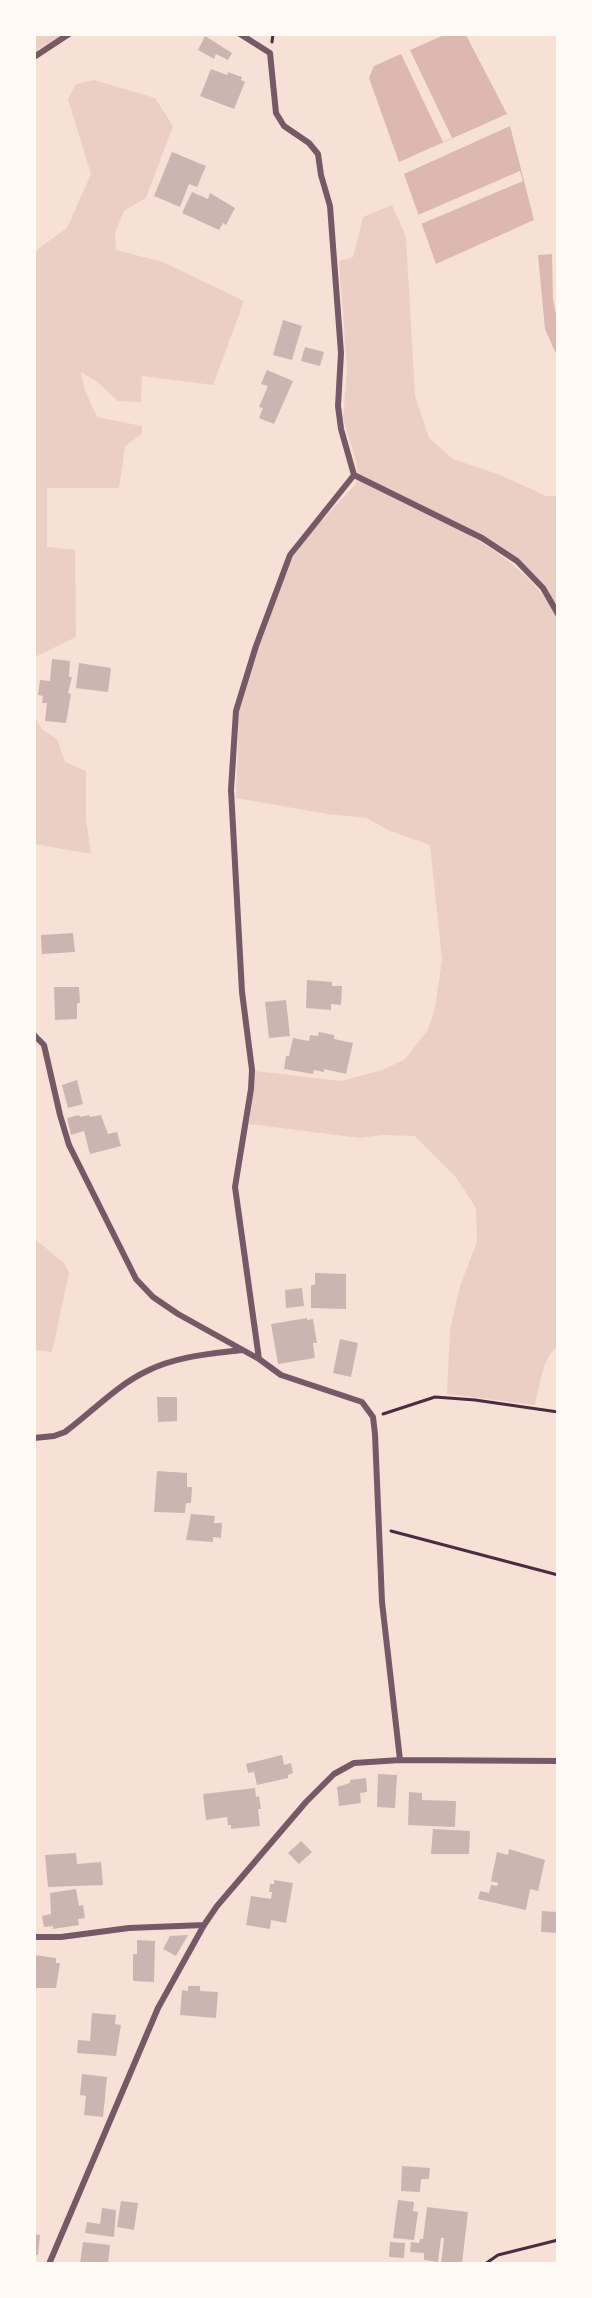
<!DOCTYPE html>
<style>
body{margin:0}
#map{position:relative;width:592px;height:2298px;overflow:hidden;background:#f7e1d7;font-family:"Playfair Display",serif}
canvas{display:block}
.frame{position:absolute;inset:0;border:36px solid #fffaf5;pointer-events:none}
</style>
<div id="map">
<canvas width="592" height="2298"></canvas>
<div class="frame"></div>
</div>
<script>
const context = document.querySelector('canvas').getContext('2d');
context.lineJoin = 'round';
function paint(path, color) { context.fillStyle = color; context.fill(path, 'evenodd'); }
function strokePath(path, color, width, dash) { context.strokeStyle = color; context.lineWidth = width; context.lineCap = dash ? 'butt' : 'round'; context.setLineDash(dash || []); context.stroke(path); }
const green = new Path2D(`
 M35,35H64L35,51Z
 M94,80L155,98L173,126L146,198L124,211L115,233L116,250L163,262L244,301L213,385L142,376L141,402L118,401L96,381L81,372L84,388L97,417L142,426V434L125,446L119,488H47V547L75,550L76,637L35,657V251L67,228L91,174L68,99L76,84Z
 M392,205L406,237L415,396L429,438L453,459L500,475L546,496H557V607L512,555L358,474L355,457L343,419L347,369L339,261L353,257L363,217Z
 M357,479C424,513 522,547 558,619V1345C542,1360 540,1385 535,1405L447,1394L450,1329L460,1286L477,1242L476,1208L455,1176L415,1136L383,1135L360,1138L249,1124L255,1071L341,1081L382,1070L404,1060L428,1030L435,1008L442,960L430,845L388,830L367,818L327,814L236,798L239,709L283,571L313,530L355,485Z
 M35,718L43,730L57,739L65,762L86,771V819L91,854L35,844Z
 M34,1238L64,1263L69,1273L52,1352L35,1350Z`);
const water = new Path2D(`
 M444,35H466L507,114L399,162L369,78L374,66Z
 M510,126L534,220L436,264L404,174Z
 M552,254L553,299L557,320V356L545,329L538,255Z`);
const pier = new Path2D(`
 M410,50L452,138L443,142L401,54Z
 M520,171L523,181L421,224L418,215Z`);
const building = new Path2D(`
 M205,36L232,53L228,60L216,54L214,59L198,50Z
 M211,69L227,75L228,72L242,77L241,80L245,82L234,109L200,96Z
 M172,152L206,166L197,187L189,184L180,207L154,196Z
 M192,192L208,199L210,193L235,208L226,225L223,223L219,230L182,213Z
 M283,320L302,326L292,360L273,355Z
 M305,347L324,352L320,366L301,361Z
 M267,370L293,381L274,424L259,418L263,408L259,407L268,386L261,384Z
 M52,659L70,661L69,677H72L68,693L71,694L66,723L45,721L47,703H42L43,696L38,695L40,680L50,681Z
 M79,663L111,668L108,692L76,688Z
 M73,933L75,952L42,954L41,935Z
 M307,980L332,982V986H342L341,1005L331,1004V1010L306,1008Z
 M54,987H79L80,1003H77V1019L55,1020Z
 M286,1000L290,1036L269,1038L265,1002Z
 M319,1032L334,1035V1039L353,1043L346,1074L324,1069V1072L314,1070L313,1074L284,1069L286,1056H289L293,1038L309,1041L310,1035L318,1036Z
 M77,1080L83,1104L68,1108L62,1085Z
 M79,1115L80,1117L89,1115L90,1117L101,1115L108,1134L117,1132L121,1146L90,1154L84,1131L71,1135L67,1118Z
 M315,1273L346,1274V1309L311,1308V1285H315Z
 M302,1288L304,1306L286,1308L285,1290Z
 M307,1318V1320L313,1319L317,1343H313L315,1358L278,1364L271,1324Z
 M340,1339L358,1343L351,1377L333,1373Z
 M157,1397H177V1421L158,1422Z
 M157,1471L187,1473V1487H192L191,1503H186L185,1513L154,1512Z
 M191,1514L215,1516L214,1523H222L221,1538L213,1537V1542L186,1540Z
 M282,1755L284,1765L291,1763L293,1773L288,1775V1778L257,1785L254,1772L248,1773L246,1764Z
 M378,1774L397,1775L395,1808L377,1807Z
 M366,1778L367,1792L360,1793L361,1803L339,1806L337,1787L350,1783V1780Z
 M255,1788L256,1797L259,1796L261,1809H258L260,1826L231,1829V1825H228L227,1817L206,1820L203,1794Z
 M409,1792L422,1793V1800L456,1801L455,1827L408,1825Z
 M433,1829L470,1831L469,1854H431Z
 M301,1841L312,1852L299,1864L288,1853Z
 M509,1849L545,1860L538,1891L530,1889L526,1910L478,1899L480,1891L489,1893L491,1885L497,1886L498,1883L491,1881L497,1852L508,1855Z
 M76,1853L77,1864L101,1862L103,1885L48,1887L45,1855Z
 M274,1880L293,1883L286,1923L271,1920L270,1929L246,1925L251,1896L271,1899L272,1892H269L270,1884H274Z
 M76,1889L79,1906L83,1905L85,1918L78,1919L79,1925L53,1929V1926L44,1927L42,1916L51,1914L50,1893Z
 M542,1911L558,1912V1933L541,1932Z
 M188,1935L176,1956L163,1949L170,1936Z
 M137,1940L155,1941L154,1982L133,1981V1954H137Z
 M34,1955L56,1958V1963H60L56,1988H34Z
 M188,1986H200V1991L218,1992L216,2018L180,2015L182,1990L188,1991Z
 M92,2013L116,2015L115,2024L121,2025L116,2056L77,2053L78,2040L90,2041Z
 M82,2074L107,2077L103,2117L84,2115L86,2096L80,2095Z
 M402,2166L430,2168L429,2179H421L420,2192L401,2191Z
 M398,2200L414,2202L413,2211L418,2212L414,2240L393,2238Z
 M121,2201L138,2203L134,2230L117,2227Z
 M427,2207L468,2212L462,2264H441L444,2238H441L438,2262L424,2260V2253L410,2252L411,2242L419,2243L420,2239H423Z
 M102,2208L116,2210L114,2237L85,2233L87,2222L100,2224Z
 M34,2234L40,2235L38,2255H34Z
 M83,2242L110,2245L108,2264H80Z
 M390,2242L405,2243L404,2258L389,2257Z`);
const path = new Path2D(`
 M272,42L273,34
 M383,1414L435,1397L475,1400L558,1412
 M391,1531L558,1575
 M485,2264L498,2255L558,2240`);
const minor = new Path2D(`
 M240,34L270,53L276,113L284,126L309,143L318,154L321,175L330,206L341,353L338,406L341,429L354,475L482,538L517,561L543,588L558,614
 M34,57L69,34
 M34,1035L44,1045L60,1115L69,1145L136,1279L153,1297L178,1314L259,1359L281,1375L362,1402L373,1417L375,1434L382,1602L400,1760
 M259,1359L235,1187L251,1089L252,1070L242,992L231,790L236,711L256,646L290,555L354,475
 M34,1438L54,1436L65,1432C92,1412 117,1385 147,1371C177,1356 210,1354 242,1350
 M34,1937H61L129,1928L204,1925
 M49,2264L158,2008L204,1925L217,1906L306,1802L334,1774L354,1763L400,1760L558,1761`);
paint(green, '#ebcfc5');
paint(water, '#dcb8b0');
paint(pier, '#f7e1d7');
paint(building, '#ccb4b1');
strokePath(path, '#4a2c40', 3);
strokePath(minor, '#755966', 6);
</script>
